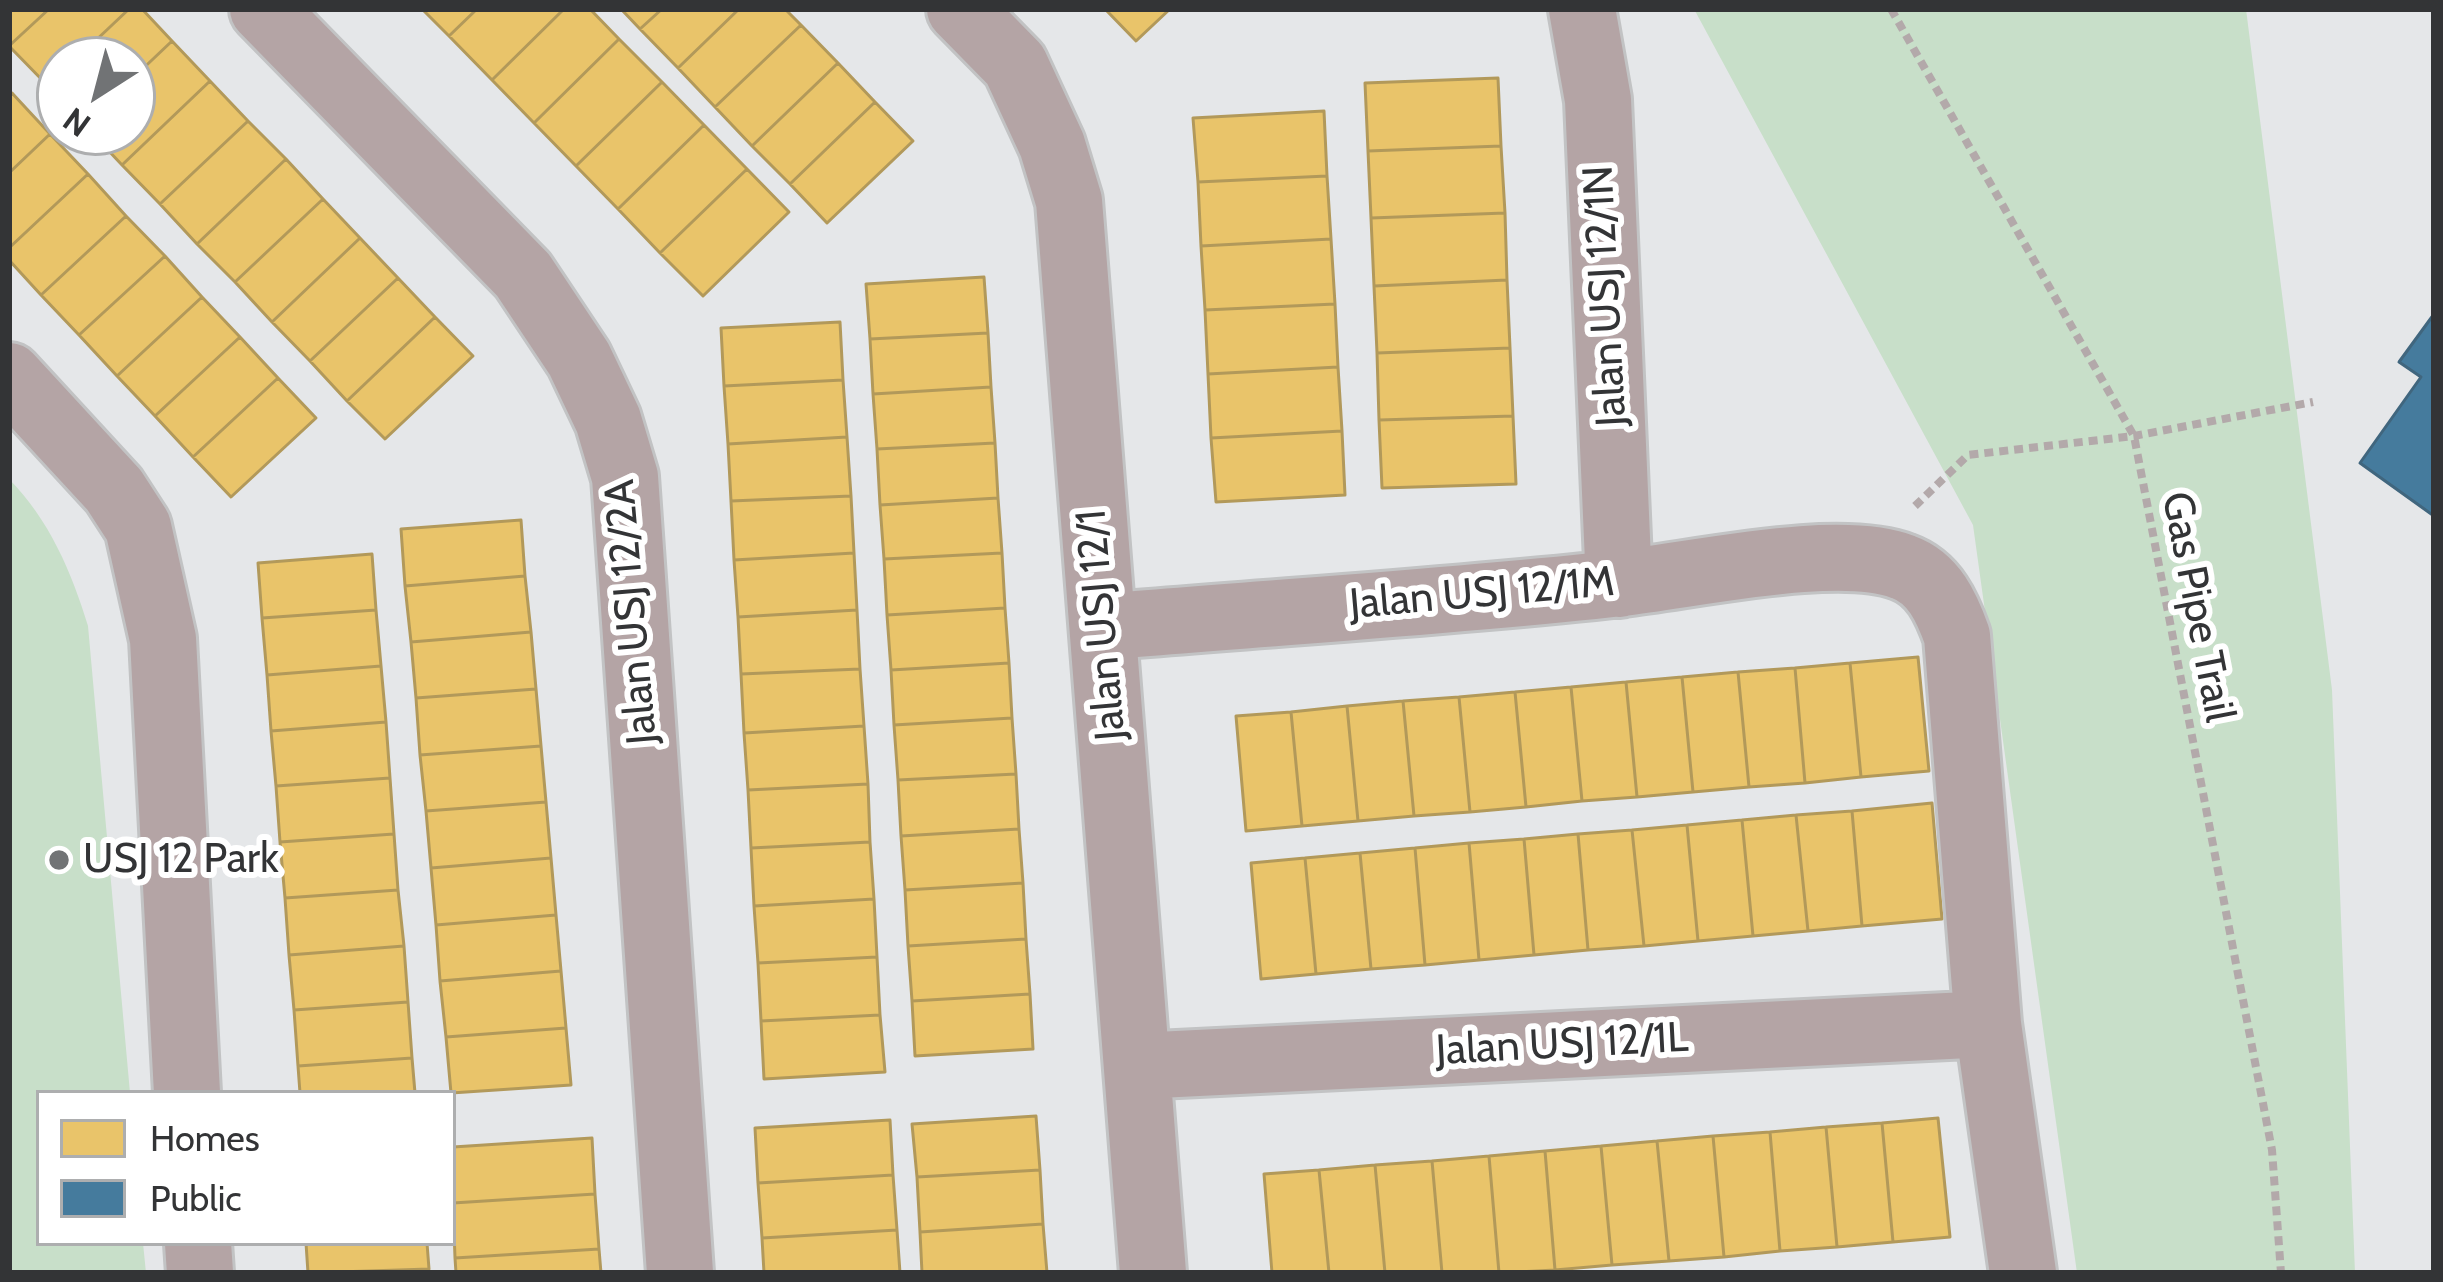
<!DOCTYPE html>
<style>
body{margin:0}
#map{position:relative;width:2443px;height:1282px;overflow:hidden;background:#e5e7e9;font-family:Cabin,sans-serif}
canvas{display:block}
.frame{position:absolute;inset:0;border:12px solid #333436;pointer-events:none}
.legend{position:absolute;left:36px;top:1090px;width:420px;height:156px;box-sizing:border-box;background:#fff;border:3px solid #adaeaf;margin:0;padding:15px 21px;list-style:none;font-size:36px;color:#333436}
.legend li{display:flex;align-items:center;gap:24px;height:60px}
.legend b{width:60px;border:3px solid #adaeaf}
.north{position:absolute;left:36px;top:36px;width:120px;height:120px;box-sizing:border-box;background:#fff;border:3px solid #adaeaf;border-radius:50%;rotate:216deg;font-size:33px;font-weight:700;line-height:48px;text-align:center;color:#333436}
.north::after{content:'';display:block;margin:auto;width:42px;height:54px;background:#717375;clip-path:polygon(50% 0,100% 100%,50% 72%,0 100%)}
</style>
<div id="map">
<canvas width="2443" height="1282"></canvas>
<div class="frame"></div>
<ul class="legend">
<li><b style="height:33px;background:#e9c46a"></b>Homes</li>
<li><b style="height:33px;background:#457b9d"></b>Public</li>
</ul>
<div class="north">N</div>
</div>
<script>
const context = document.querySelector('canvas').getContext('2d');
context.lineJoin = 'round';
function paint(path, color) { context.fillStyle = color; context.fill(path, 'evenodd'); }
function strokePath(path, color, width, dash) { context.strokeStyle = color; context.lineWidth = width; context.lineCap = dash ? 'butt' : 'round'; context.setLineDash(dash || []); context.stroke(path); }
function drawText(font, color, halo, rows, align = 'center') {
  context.font = font + ' Cabin,sans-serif'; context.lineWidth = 12; context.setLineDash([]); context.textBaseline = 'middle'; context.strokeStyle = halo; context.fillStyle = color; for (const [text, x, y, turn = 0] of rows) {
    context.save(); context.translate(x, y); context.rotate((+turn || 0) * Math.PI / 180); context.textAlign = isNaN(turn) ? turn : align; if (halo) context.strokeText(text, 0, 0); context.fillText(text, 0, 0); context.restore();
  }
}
const green = new Path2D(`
 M1694,9H2246L2332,690L2355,1273H2077L1973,525Z
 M9,479C49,519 72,573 88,626L130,1093H39V1243H143L146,1273H9Z`);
const homes = new Path2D(`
 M9,9H49L9,46Z
 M49,9H129L75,60H60V74L48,86L9,46Z
 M129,9H142L172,41L132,79V60H75Z
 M422,9H477L449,36Z
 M477,9H564L492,80L449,36Z
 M564,9H590L619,39L534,123L492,80Z
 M621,9H662L640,29Z
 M662,9H739L678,68L640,29Z
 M739,9H785L801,25L715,107L678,68Z
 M1105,9H1170L1136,41Z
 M801,25L838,63L752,146L715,107Z
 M619,39L662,82L576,166L534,123Z
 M172,41L210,81L122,165L91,132H132V79Z
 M838,63L875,102L790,184L752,146Z
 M1498,78L1501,146L1368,151L1365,83Z
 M210,81L248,121L160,204L122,165Z
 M662,82L704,125L618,209L576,166Z
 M12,93L50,134L9,173V97Z
 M875,102L913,141L827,223L790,184Z
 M1324,111L1327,176L1198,182L1193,118Z
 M248,121L286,159L197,244L160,204Z
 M704,125L747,169L660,253L618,209Z
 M50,134L88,174L9,248V173Z
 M1501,146L1505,213L1371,218L1368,151Z
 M286,159L323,199L235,282L197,244Z
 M747,169L789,212L703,296L660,253Z
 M88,174L126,216L41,295L9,260V248Z
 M1327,176L1331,239L1201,246L1198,182Z
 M323,199L360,238L272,322L235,282Z
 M1505,213L1507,280L1374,286L1371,218Z
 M126,216L165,256L79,335L41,295Z
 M360,238L398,278L310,361L272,322Z
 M1331,239L1335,304L1205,310L1201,246Z
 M165,256L202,297L117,376L79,335Z
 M984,277L988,333L870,339L866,284Z
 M398,278L435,317L347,401L310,361Z
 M1507,280L1510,348L1377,353L1374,286Z
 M202,297L240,337L155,416L117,376Z
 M1335,304L1338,367L1208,374L1205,310Z
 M435,317L473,356L385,439L347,401Z
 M840,322L843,380L724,386L721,328Z
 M988,333L991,387L873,394L870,339Z
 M240,337L278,378L193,457L155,416Z
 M1510,348L1513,416L1379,420L1377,353Z
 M1338,367L1342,431L1211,438L1208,374Z
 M278,378L316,418L231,497L193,457Z
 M843,380L847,437L728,444L724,386Z
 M991,387L995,443L877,449L873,394Z
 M1513,416L1516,484L1382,488L1379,420Z
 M1342,431L1345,495L1216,502L1211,438Z
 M847,437L851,496L731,501L728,444Z
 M995,443L998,498L880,505L877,449Z
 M851,496L854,553L734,560L731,501Z
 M998,498L1002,553L884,559L880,505Z
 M521,520L525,576L405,586L401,529Z
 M854,553L857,610L738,617L734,560Z
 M1002,553L1005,608L887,615L884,559Z
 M372,554L376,610L262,618L258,563Z
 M525,576L531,632L411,642L405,586Z
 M1005,608L1009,663L891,670L887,615Z
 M376,610L381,666L267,675L262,618Z
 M857,610L860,669L741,674L738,617Z
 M531,632L536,689L416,698L411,642Z
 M1918,657L1929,771L1861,777L1850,663Z
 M1009,663L1012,718L894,725L891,670Z
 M1850,663L1861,777L1805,783L1795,668Z
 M381,666L386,722L271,731L267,675Z
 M1795,668L1805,783L1749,787L1738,672Z
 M860,669L864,726L744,733L741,674Z
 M1738,672L1749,787L1693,792L1682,677Z
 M1682,677L1693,792L1637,797L1626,682Z
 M1626,682L1637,797L1582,801L1571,687Z
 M1571,687L1582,801L1526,807L1515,692Z
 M536,689L541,746L420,755L416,698Z
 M1515,692L1526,807L1470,812L1459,697Z
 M1459,697L1470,812L1414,816L1403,701Z
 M1403,701L1414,816L1358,821L1347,706Z
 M1347,706L1358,821L1302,826L1291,712Z
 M1291,712L1302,826L1246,831L1236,716Z
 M1012,718L1016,774L898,780L894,725Z
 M386,722L390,778L276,786L271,731Z
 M864,726L868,784L748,790L744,733Z
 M541,746L546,802L426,811L420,755Z
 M1016,774L1019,829L901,836L898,780Z
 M390,778L394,834L280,842L276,786Z
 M868,784L870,842L751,848L748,790Z
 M546,802L551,858L431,868L426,811Z
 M1932,803L1942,919L1862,926L1852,811Z
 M1852,811L1862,926L1808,931L1796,815Z
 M1796,815L1808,931L1753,936L1742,820Z
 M1742,820L1753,936L1698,941L1687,825Z
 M1687,825L1698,941L1644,946L1632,830Z
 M1019,829L1023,883L905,890L901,836Z
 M1632,830L1644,946L1588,950L1578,834Z
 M394,834L398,890L285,898L280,842Z
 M1578,834L1588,950L1534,955L1524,839Z
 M1524,839L1534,955L1479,960L1469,843Z
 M870,842L874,899L754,906L751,848Z
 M1469,843L1479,960L1425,965L1415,848Z
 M1415,848L1425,965L1371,969L1360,853Z
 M1360,853L1371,969L1316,974L1305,858Z
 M551,858L556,915L436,925L431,868Z
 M1305,858L1316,974L1261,979L1251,863Z
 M1023,883L1026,939L908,946L905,890Z
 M398,890L404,946L289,955L285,898Z
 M874,899L877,957L758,963L754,906Z
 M556,915L561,971L440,981L436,925Z
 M1026,939L1030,994L912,1001L908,946Z
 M404,946L408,1002L294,1010L289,955Z
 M877,957L880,1015L761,1021L758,963Z
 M561,971L566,1028L446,1037L440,981Z
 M1030,994L1033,1049L915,1056L912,1001Z
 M408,1002L412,1058L298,1066L294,1010Z
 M880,1015L885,1072L764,1079L761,1021Z
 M566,1028L571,1085L451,1093L446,1037Z
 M412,1058L415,1093H300L298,1066Z
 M1036,1116L1040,1170L917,1177L912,1124Z
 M1938,1118L1950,1237L1893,1242L1882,1123Z
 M890,1120L893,1175L758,1183L755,1128Z
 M1882,1123L1893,1242L1837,1247L1826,1127Z
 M1826,1127L1837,1247L1780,1251L1770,1132Z
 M1770,1132L1780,1251L1724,1257L1713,1136Z
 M1713,1136L1724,1257L1669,1261L1657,1141Z
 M592,1138L595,1194L453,1203V1147Z
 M1657,1141L1669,1261L1612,1265L1601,1146Z
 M1601,1146L1612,1265L1555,1270L1545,1151Z
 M1545,1151L1555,1270L1499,1273L1489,1156Z
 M1489,1156L1499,1273H1442L1432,1161Z
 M1432,1161L1442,1273H1385L1375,1165Z
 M1375,1165L1385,1273H1329L1319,1170Z
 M1040,1170L1043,1224L920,1232L917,1177Z
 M1319,1170L1329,1273H1272L1264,1174Z
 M893,1175L897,1230L762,1238L758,1183Z
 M595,1194L599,1249L455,1258L453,1203Z
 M1043,1224L1047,1273H922L920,1232Z
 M897,1230L900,1273H764L762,1238Z
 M306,1243H427L429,1269L308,1273Z
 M599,1249L601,1273H456L455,1258Z`);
const public = new Path2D(`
 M2434,314V516L2360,463L2421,377L2399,362Z`);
const path = new Path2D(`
 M1891,9L2134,436L2272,1150L2281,1273
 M1915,506L1968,455L2134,436L2313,402`);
const street = new Path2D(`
 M263,9L523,275L579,359L608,420L625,477L680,1273
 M960,9L1015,65L1052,145L1069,201L1153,1273
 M1582,9L1598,100L1619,584
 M9,376L114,490L138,527L163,639L187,1093
 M1103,627C1276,612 1450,602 1622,583C1694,575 1839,542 1903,567C1934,578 1947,608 1957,636L1988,1024L2023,1273
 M1137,1066L1988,1024
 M198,1243L200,1273`);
const markers = [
 [59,860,12,"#717375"]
];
const streetNames = [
 ["Jalan USJ 12/1N",1606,296,-93],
 ["Jalan USJ 12/1M",1482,594,-5],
 ["Gas Pipe Trail",2197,607,79],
 ["Jalan USJ 12/2A",632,612,-95],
 ["Jalan USJ 12/1",1102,625,-95],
 ["Jalan USJ 12/1L",1562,1045,-3]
];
const poiNames = [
 ["USJ 12 Park",83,860]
];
paint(green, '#c8dfc9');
paint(homes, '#e9c46a');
strokePath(homes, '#b2995a', 3);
paint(public, '#457b9d');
strokePath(public, '#40667e', 3);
strokePath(street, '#c2c3c4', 72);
strokePath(path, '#b3a9aa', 8, [9, 6]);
strokePath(street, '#b4a4a5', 66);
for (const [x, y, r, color] of markers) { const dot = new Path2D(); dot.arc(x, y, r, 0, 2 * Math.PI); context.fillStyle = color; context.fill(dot); strokePath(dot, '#fff', 4.5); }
drawText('42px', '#333436', '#fff', streetNames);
drawText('42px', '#333436', '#fff', poiNames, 'left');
</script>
